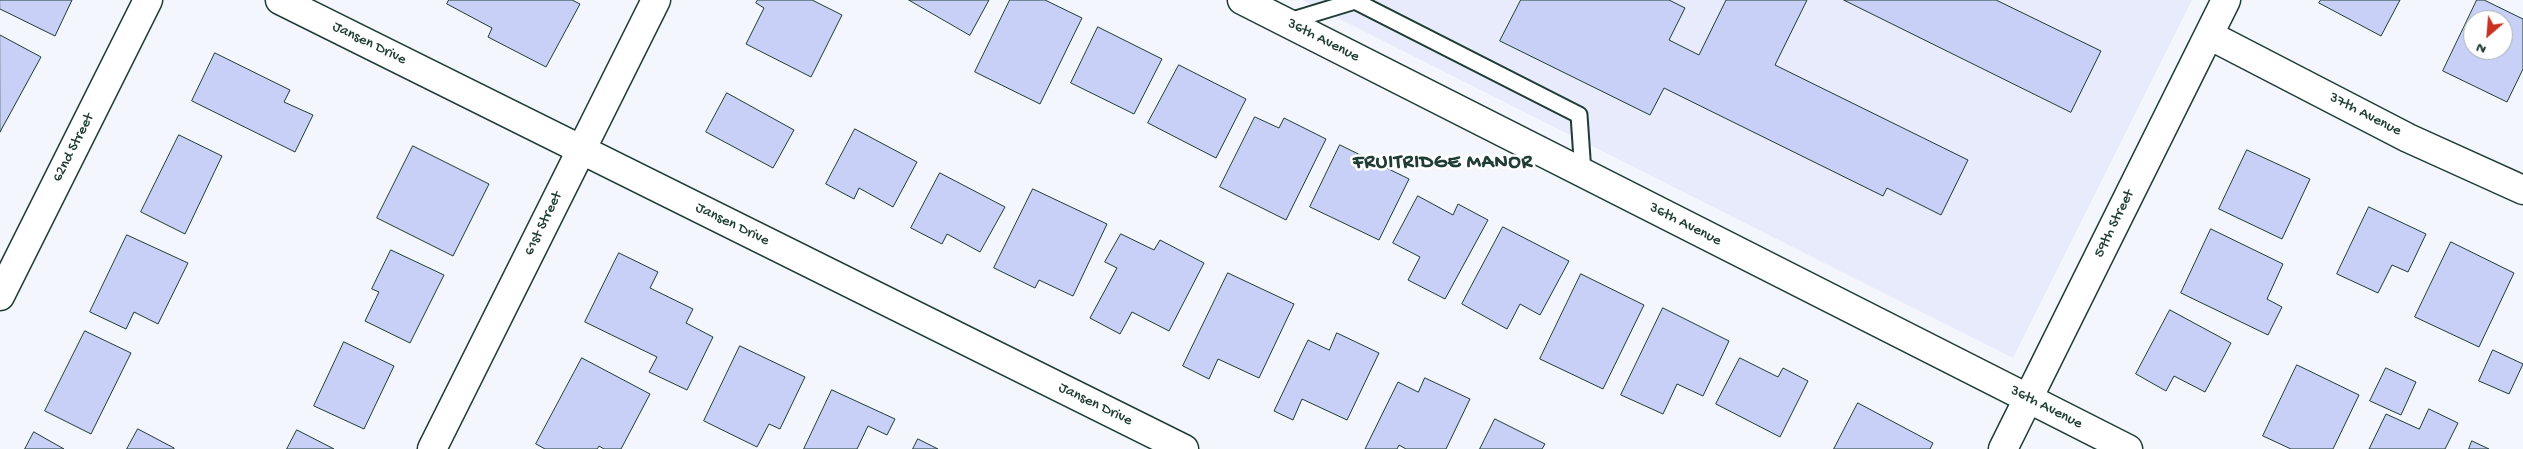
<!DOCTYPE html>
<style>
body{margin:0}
#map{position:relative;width:2523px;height:449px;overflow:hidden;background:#f4f6fe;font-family:"Gochi Hand",sans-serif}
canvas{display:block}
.north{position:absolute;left:2463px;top:10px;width:50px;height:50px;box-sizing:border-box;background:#fff;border:1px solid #a5b1ae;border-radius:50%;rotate:207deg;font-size:14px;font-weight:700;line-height:20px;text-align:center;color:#1f3d34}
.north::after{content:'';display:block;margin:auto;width:18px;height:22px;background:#c8321e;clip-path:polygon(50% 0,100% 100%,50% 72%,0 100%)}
</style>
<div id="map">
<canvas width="2523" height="449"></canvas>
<div class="north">N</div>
</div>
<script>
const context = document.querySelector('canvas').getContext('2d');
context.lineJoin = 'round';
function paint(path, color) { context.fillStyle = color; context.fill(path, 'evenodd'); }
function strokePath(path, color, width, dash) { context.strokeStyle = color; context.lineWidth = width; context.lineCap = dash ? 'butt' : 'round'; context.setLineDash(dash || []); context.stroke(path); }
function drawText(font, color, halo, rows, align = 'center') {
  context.font = font + ' "Gochi Hand",sans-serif'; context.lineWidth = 5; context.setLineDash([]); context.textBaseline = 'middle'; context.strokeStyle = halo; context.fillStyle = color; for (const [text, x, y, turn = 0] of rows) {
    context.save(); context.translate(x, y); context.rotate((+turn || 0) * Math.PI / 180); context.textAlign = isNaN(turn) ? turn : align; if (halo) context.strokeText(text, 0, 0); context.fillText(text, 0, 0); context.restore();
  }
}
const built = new Path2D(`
 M1302,0H2192L2013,358Z`);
const building = new Path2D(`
 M0,0H72L55,36L0,9Z
 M449,0H572L580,4L546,67L488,37L492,28L447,4Z
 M758,0H812L842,15L811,77L746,44L764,8L756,3Z
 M909,0H989L970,35Z
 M1010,0H1045L1082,18L1040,104L975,72Z
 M1521,0H1669L1685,8L1669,40L1699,55L1726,0H1807L1775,65L1968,160L1941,215L1887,188L1883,196L1664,88L1650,115L1500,41Z
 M1844,0H1996L2101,51L2071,112Z
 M2321,0H2400L2381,36L2319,3Z
 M2477,0H2484L2523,19V69L2507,102L2443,71ZM2473,20H2503V50H2473Z
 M1098,27L1162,59L1134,114L1071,83Z
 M0,35L41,57L0,132Z
 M215,53L290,90L284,102L313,115L295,152L192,101Z
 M1179,65L1246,99L1216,158L1148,123Z
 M727,93L794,130L773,168L706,132Z
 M1255,117L1279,128L1284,118L1326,139L1286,220L1220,187Z
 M855,129L917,162L893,207L859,188L854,199L826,184Z
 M179,135L222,156L185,234L141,212Z
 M1340,145L1409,179L1379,240L1310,207Z
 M413,146L489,184L453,256L377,218Z
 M2247,150L2310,179L2282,239L2219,209Z
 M940,173L1005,207L980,252L947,234L942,244L911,228Z
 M1033,189L1107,224L1073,296L1039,280L1035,288L994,268Z
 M1418,196L1453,215L1458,204L1488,220L1445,299L1408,280L1420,257L1393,243Z
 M2369,207L2426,234L2408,272L2392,265L2378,293L2337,274Z
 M1503,227L1569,261L1540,315L1520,304L1507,329L1462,304Z
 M2211,229L2283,264L2267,299L2282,307L2268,335L2181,293Z
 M1121,234L1154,250L1160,240L1204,263L1169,331L1132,312L1120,334L1090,318L1117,268L1105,262Z
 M127,235L188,263L158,324L134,312L126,329L90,312Z
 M2451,242L2514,273L2479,347L2415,317Z
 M391,250L444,275L410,343L365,321L379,292L372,289Z
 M619,253L658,272L650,288L693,309L686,323L713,337L687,390L649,372L657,357L585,322Z
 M1228,273L1294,304L1259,378L1218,359L1209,379L1183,366Z
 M1581,274L1644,305L1603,389L1540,359Z
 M1663,308L1729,341L1703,396L1677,384L1663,414L1621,395Z
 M2170,310L2231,343L2205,392L2174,376L2166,391L2136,374Z
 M85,331L131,353L91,434L45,411Z
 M1337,333L1379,353L1347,420L1302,399L1293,420L1274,411L1308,340L1329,350Z
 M344,342L394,366L364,429L314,406Z
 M740,346L805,377L780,429L769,424L757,447L704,421Z
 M2493,350L2523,364L2509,394L2479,381Z
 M582,358L650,394L621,449H604L599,446L597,449H545L536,444Z
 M1740,358L1778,377L1783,368L1808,381L1780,437L1716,404Z
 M2297,365L2359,395L2333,449H2291L2263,436Z
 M2386,368L2416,382L2401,415L2370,401Z
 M1425,378L1470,399L1446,449H1406L1399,445L1397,449H1365L1398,382L1418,392Z
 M832,390L895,419L887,435L868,426L857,449H804Z
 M1858,403L1933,443L1930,449H1834Z
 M2429,409L2458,423L2445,449H2369L2386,414L2419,429Z
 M1495,419L1545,444L1542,449H1480Z
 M138,429L174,448V449H127Z
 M297,430L334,449H287Z
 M34,432L64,449H25Z
 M918,439L938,449H913Z
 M2472,441L2489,449H2469Z`);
const service = new Path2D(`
 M1286,22L1355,1L1579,115L1583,173`);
const minor = new Path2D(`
 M280,0L1184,449
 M1242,0L2128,449
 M2209,35L2408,138L2523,190
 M0,296L148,0
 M432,449L656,0
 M2003,449L2226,0`);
const streetNames = [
 ["36th Avenue",1323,41,27],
 ["Jansen Drive",369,44,26],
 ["37th Avenue",2365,115,27],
 ["62nd Street",74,148,-63],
 ["61st Street",544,224,-64],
 ["59th Street",2115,224,-64],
 ["Jansen Drive",732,225,26],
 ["36th Avenue",1685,225,27],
 ["Jansen Drive",1095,405,26],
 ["36th Avenue",2046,408,27]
];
const districtNames = [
 ["FRUITRIDGE MANOR",1443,164]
];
paint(built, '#e7ebfc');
paint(building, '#c8d0f8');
strokePath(building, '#1f3d34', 1);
strokePath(service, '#1f3d34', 19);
strokePath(minor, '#1f3d34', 31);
strokePath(service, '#fff', 15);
strokePath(minor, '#fff', 28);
drawText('15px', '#1f3d34', '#fff', streetNames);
context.letterSpacing = '1px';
drawText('bold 20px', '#1f3d34', '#fff', districtNames);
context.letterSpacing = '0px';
</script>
